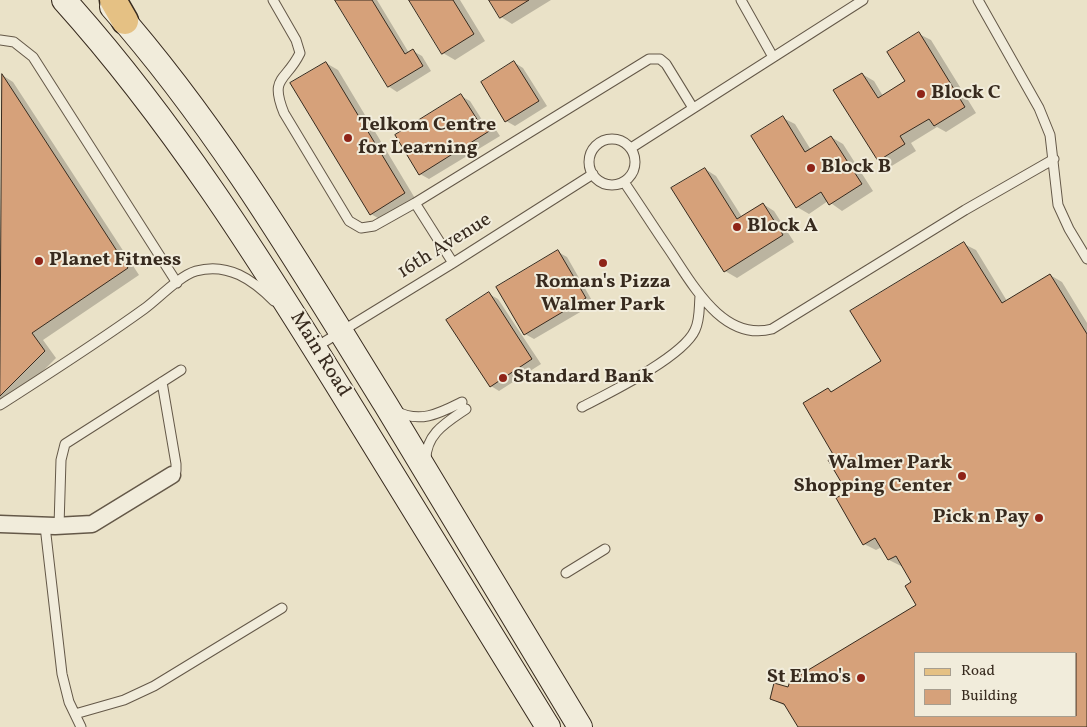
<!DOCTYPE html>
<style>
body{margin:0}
#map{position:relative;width:1087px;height:727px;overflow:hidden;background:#eae2c8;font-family:Vollkorn,serif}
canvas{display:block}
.legend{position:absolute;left:914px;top:652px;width:162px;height:65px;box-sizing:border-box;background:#f1ecdb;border:1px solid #a79e8f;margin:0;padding:6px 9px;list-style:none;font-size:15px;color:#372a1e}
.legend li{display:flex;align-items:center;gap:10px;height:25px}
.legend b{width:25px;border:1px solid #a79e8f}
</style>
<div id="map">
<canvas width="1087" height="727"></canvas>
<ul class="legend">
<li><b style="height:6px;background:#e5c184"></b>Road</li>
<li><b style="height:14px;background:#d6a17a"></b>Building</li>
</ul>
</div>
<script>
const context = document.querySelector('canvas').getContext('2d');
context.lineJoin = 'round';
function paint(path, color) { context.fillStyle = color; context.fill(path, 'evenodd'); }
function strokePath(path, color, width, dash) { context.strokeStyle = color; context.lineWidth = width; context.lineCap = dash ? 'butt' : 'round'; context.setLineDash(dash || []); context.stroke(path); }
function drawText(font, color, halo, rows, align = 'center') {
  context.font = font + ' Vollkorn,serif'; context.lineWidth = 4; context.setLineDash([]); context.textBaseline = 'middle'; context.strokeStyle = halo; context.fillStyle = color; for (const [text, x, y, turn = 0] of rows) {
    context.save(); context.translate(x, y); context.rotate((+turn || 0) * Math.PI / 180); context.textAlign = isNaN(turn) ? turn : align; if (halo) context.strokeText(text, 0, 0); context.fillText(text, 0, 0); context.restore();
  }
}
const shadow = new Path2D(`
 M336,0H377L409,53L413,51L422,56L431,71L397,92L388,86Z
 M410,0H460L485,41L455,60L443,53Z
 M490,0H551L512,24L501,17Z
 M919,34L931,40L976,113L946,132L937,127L911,143L916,151L890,167L879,161L862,74L874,81L883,96L907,82Z
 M326,63L338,70L416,200L383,221L371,214Z
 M515,63L523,68L547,106L515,126L506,121Z
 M2,75L13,82L139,275L43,340L56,358L10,404L0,399Z
 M461,96L470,101L484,123L494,127L500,136L429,179L420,174Z
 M783,118L795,124L811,150L831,137L843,144L873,191L842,211L828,201L809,214L797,207Z
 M705,169L716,176L742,217L763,204L774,211L794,242L737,278L725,271Z
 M964,244L976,250L1007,301L1050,275L1062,282L1087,323V727H799L787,707L772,699L918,606L913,583L903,565L901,566L889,560L882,547L876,550L864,544L836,457L828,390L832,392L882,361ZM916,653H1076V716H916Z
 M558,252L567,257L594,304L534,339L525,334Z
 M489,294L498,299L541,364L499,391L491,386Z`);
const building = new Path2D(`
 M335,0H372L405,54L413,49L423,66L388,87Z
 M409,0H453L474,34L442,54Z
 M489,0H529L500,18Z
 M919,32L965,107L934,126L929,119L900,136L905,144L878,161L833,90L862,73L878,98L905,81L887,52Z
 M514,61L539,101L505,122L481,82Z
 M326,62L405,193L370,215L290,83Z
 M2,74L128,268L32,333L45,351L0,396Z
 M461,94L480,124L485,121L491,130L419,175L395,135Z
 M783,116L805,152L831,136L862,184L829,205L821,192L796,208L751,136Z
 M705,168L737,219L763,203L783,235L724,272L671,188Z
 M964,242L1002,303L1050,274L1087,334V727H798L784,704L770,699L774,683L788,687L790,681L916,605L905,586L911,582L896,556L888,560L875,538L863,545L848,519L836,498L847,492L828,460L834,456L803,403L828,388L831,392L881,361L850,311ZM916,653H1076V716H916Z
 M558,250L586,298L524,335L496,287Z
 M489,292L532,359L490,387L446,320Z`);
const lane = new Path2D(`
 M273,0L296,40L300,53C286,82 269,76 284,113L349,221L361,228L374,226L415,203L649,59H660L666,64L693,108
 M741,0L773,57
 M978,0L1039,108L1050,135L1058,205L1069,229L1087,259
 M0,40L14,42L33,57L177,283
 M589 162a23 23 0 1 1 46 0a23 23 0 1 1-46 0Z
 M631,148L863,0
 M624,182C639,204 653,226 668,248C692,283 722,342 772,329L965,210L1054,159
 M415,203L453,263
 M316,347L453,263L593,174
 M162,382L176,464V471L172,475
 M0,405C48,374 97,343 144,309C158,299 179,276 196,271C228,262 253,280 274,301
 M582,407C609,393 683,357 695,330C700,320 699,308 700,296
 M396,411C420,424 440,413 462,402
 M426,461C425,434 447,422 466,409
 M45,526L62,674L69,702L81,727
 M59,526L61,460L65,444L181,370
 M566,573L605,549
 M75,714L124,700L154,686L282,608`);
const street = new Path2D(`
 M0,524L55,526L92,524L172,475`);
const secondary = new Path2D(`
 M64,0C172,120 259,258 343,394C412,505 480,616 548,727
 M112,7C219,128 301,268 386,405C451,512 516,619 580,727`);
const primary = new Path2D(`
 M113,0L125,21`);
const markers = [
 [921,94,5,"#8f2418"],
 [348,138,5,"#8f2418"],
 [811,168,5,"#8f2418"],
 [737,227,5,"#8f2418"],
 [39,261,5,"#8f2418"],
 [603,263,5,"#8f2418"],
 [503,378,5,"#8f2418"],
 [962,476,5,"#8f2418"],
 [1039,518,5,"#8f2418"],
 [861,678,5,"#8f2418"]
];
const poiNames = [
 ["Block C",931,94],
 ["Telkom Centre",358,126],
 ["for Learning",358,149],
 ["Block B",821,168],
 ["Block A",747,227],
 ["Planet Fitness",49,261],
 ["Roman's Pizza",603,283,"center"],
 ["Walmer Park",603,306,"center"],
 ["Standard Bank",513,378],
 ["Walmer Park",952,464,"right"],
 ["Shopping Center",952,487,"right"],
 ["Pick n Pay",1029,518,"right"],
 ["St Elmo's",851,678,"right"]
];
const streetNames = [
 ["16th Avenue",445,247,-32],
 ["Main Road",319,355,58]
];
paint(shadow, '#0003');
paint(building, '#d6a17a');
strokePath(building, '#372a1e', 1);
strokePath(lane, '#645848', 11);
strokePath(street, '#645848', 19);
strokePath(secondary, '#372a1e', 26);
strokePath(primary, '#372a1e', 29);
strokePath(lane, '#f1ecdb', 9);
strokePath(street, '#f1ecdb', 16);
strokePath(secondary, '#f1ecdb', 24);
strokePath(primary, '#e5c184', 26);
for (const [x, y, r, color] of markers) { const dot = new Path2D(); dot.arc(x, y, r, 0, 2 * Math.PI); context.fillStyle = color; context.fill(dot); strokePath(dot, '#f1ecdb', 2); }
drawText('bold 20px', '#372a1e', '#f1ecdb', poiNames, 'left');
drawText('20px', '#372a1e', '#f1ecdb', streetNames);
</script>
